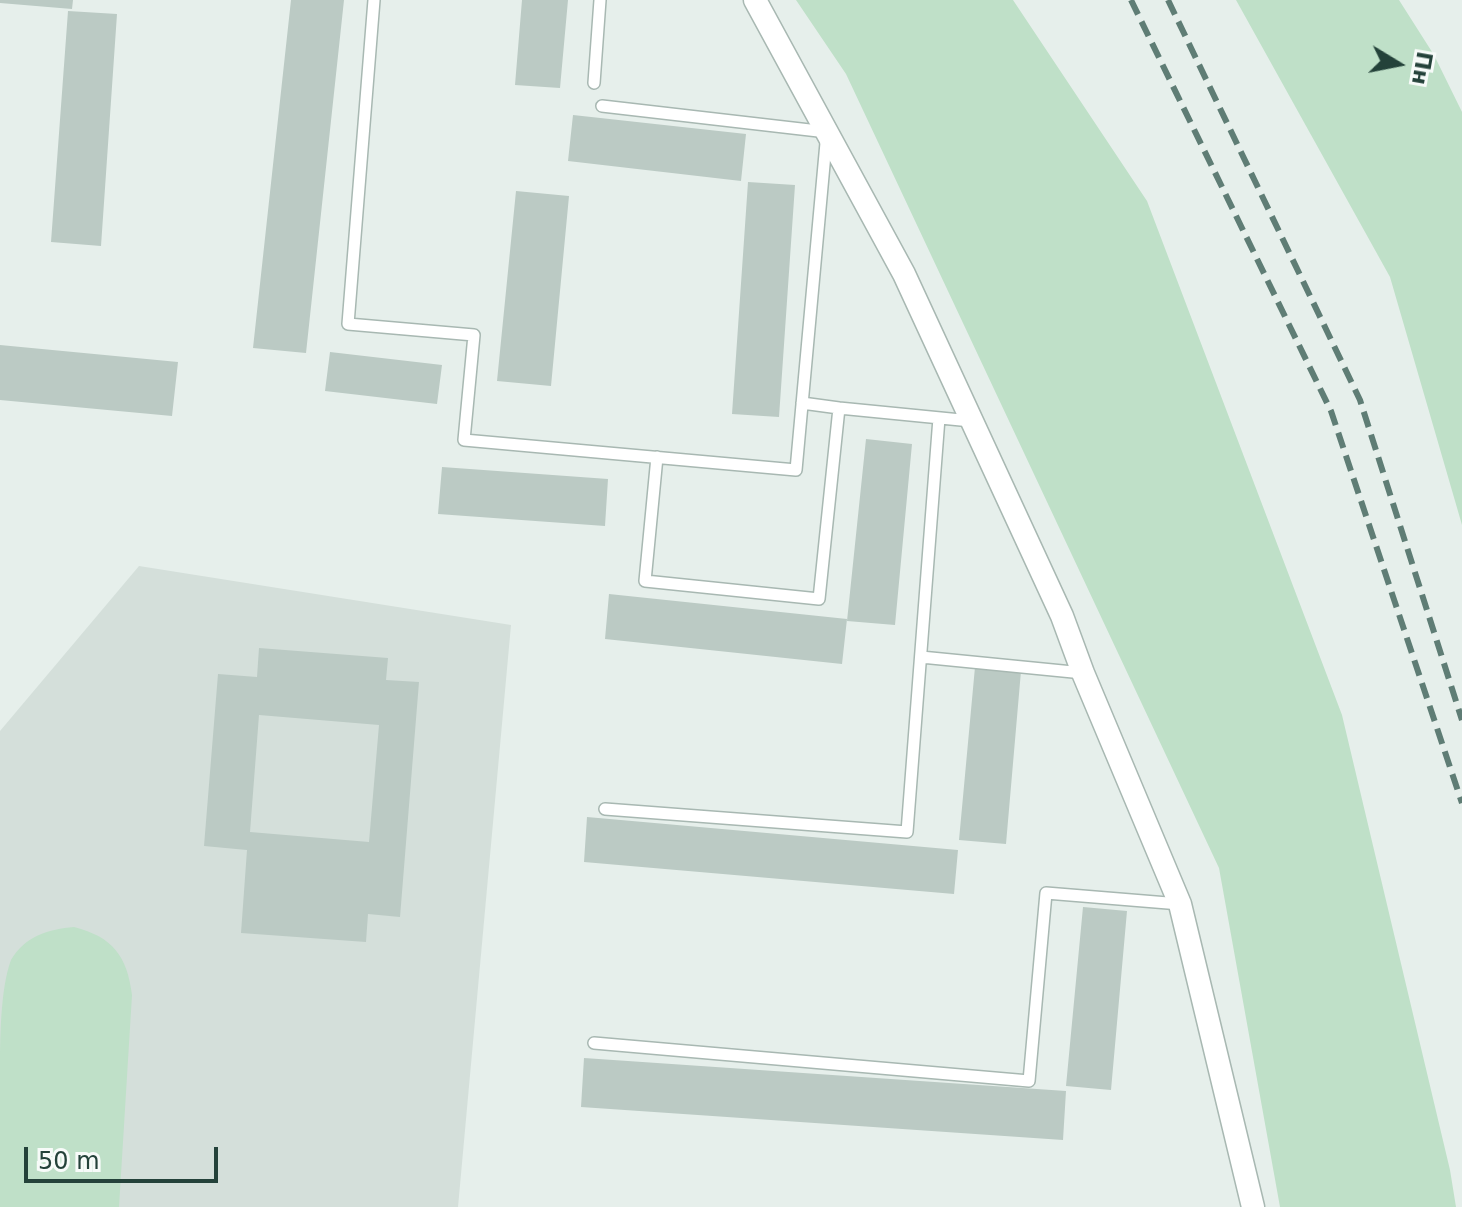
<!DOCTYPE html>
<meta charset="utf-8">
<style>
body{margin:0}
#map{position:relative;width:1462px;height:1207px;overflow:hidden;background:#e6efeb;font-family:"DejaVu Sans",sans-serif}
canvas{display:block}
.north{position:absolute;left:1358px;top:24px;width:80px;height:80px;-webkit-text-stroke:6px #f7fbf9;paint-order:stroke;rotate:100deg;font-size:22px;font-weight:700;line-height:32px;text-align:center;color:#24423a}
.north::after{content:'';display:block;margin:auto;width:28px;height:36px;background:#24423a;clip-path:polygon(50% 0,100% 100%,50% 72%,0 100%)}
.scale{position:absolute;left:24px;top:1147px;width:194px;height:36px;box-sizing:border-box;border:4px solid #24423a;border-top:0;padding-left:10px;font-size:24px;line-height:28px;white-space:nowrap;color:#24423a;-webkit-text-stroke:6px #f7fbf9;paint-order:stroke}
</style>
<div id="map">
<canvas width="1462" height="1207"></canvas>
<div class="north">Пн</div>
<div class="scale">50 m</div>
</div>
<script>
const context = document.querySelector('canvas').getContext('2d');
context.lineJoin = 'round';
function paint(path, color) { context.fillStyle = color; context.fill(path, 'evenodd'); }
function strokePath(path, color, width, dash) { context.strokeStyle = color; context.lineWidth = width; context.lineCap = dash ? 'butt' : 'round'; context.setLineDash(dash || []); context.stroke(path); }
const built = new Path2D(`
 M139,566L511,625L458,1207H0V731Z`);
const green = new Path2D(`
 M796,0H1013L1147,201L1342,715L1450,1170L1456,1207H1280L1219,868L846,74Z
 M1236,0H1399L1434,55L1462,112V525L1390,277Z
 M74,927C113,937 127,956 132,995L119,1207H0C0,1163 0,1120 0,1076C0,1043 0,989 11,960C25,936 49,929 74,927Z`);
const building = new Path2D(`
 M0,0H73L72,9L0,3Z
 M291,0H344L306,353L253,348Z
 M522,0H568L560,88L515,85Z
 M68,11L117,14L101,246L51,242Z
 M573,115L746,134L741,181L568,161Z
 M748,182L795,185L779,417L732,414Z
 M516,191L569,196L551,386L497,381Z
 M0,345L178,362L172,416L0,400Z
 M330,352L442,365L437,404L325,391Z
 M866,439L912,444L895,625L847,621Z
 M442,467L608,479L605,526L438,514Z
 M609,594L847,619L842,664L605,639Z
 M259,648L388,658L386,680L419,682L400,917L368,914L366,942L241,933L247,850L204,846L218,674L257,677ZM259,715L379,725L369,842L250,832Z
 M975,667L1021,671L1006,844L959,840Z
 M587,817L958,850L954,894L584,862Z
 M1083,907L1127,911L1111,1090L1066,1086Z
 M584,1058L1066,1091L1063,1140L581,1107Z`);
const lane = new Path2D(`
 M374,0L348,324L474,335L464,440L796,470L827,132L602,106
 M594,83L600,0
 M802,403L839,408
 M657,457L645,581L819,599L839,408L971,421
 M921,657L1083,673
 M605,809L907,832L939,418
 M594,1043L1029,1081L1046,893L1180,904`);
const street = new Path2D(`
 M755,0L904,274L1062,616L1083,673L1180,904L1253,1207`);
const rail = new Path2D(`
 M1131,0L1331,411L1462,803
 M1168,0L1360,400L1462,720`);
paint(built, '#d4dfda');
paint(green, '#bfe0c8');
paint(building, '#bbcac4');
strokePath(lane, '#a8b8b2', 14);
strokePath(street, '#a8b8b2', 25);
strokePath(lane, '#fff', 11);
strokePath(street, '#fff', 22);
strokePath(rail, '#5f7d75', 6, [16, 8]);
</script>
